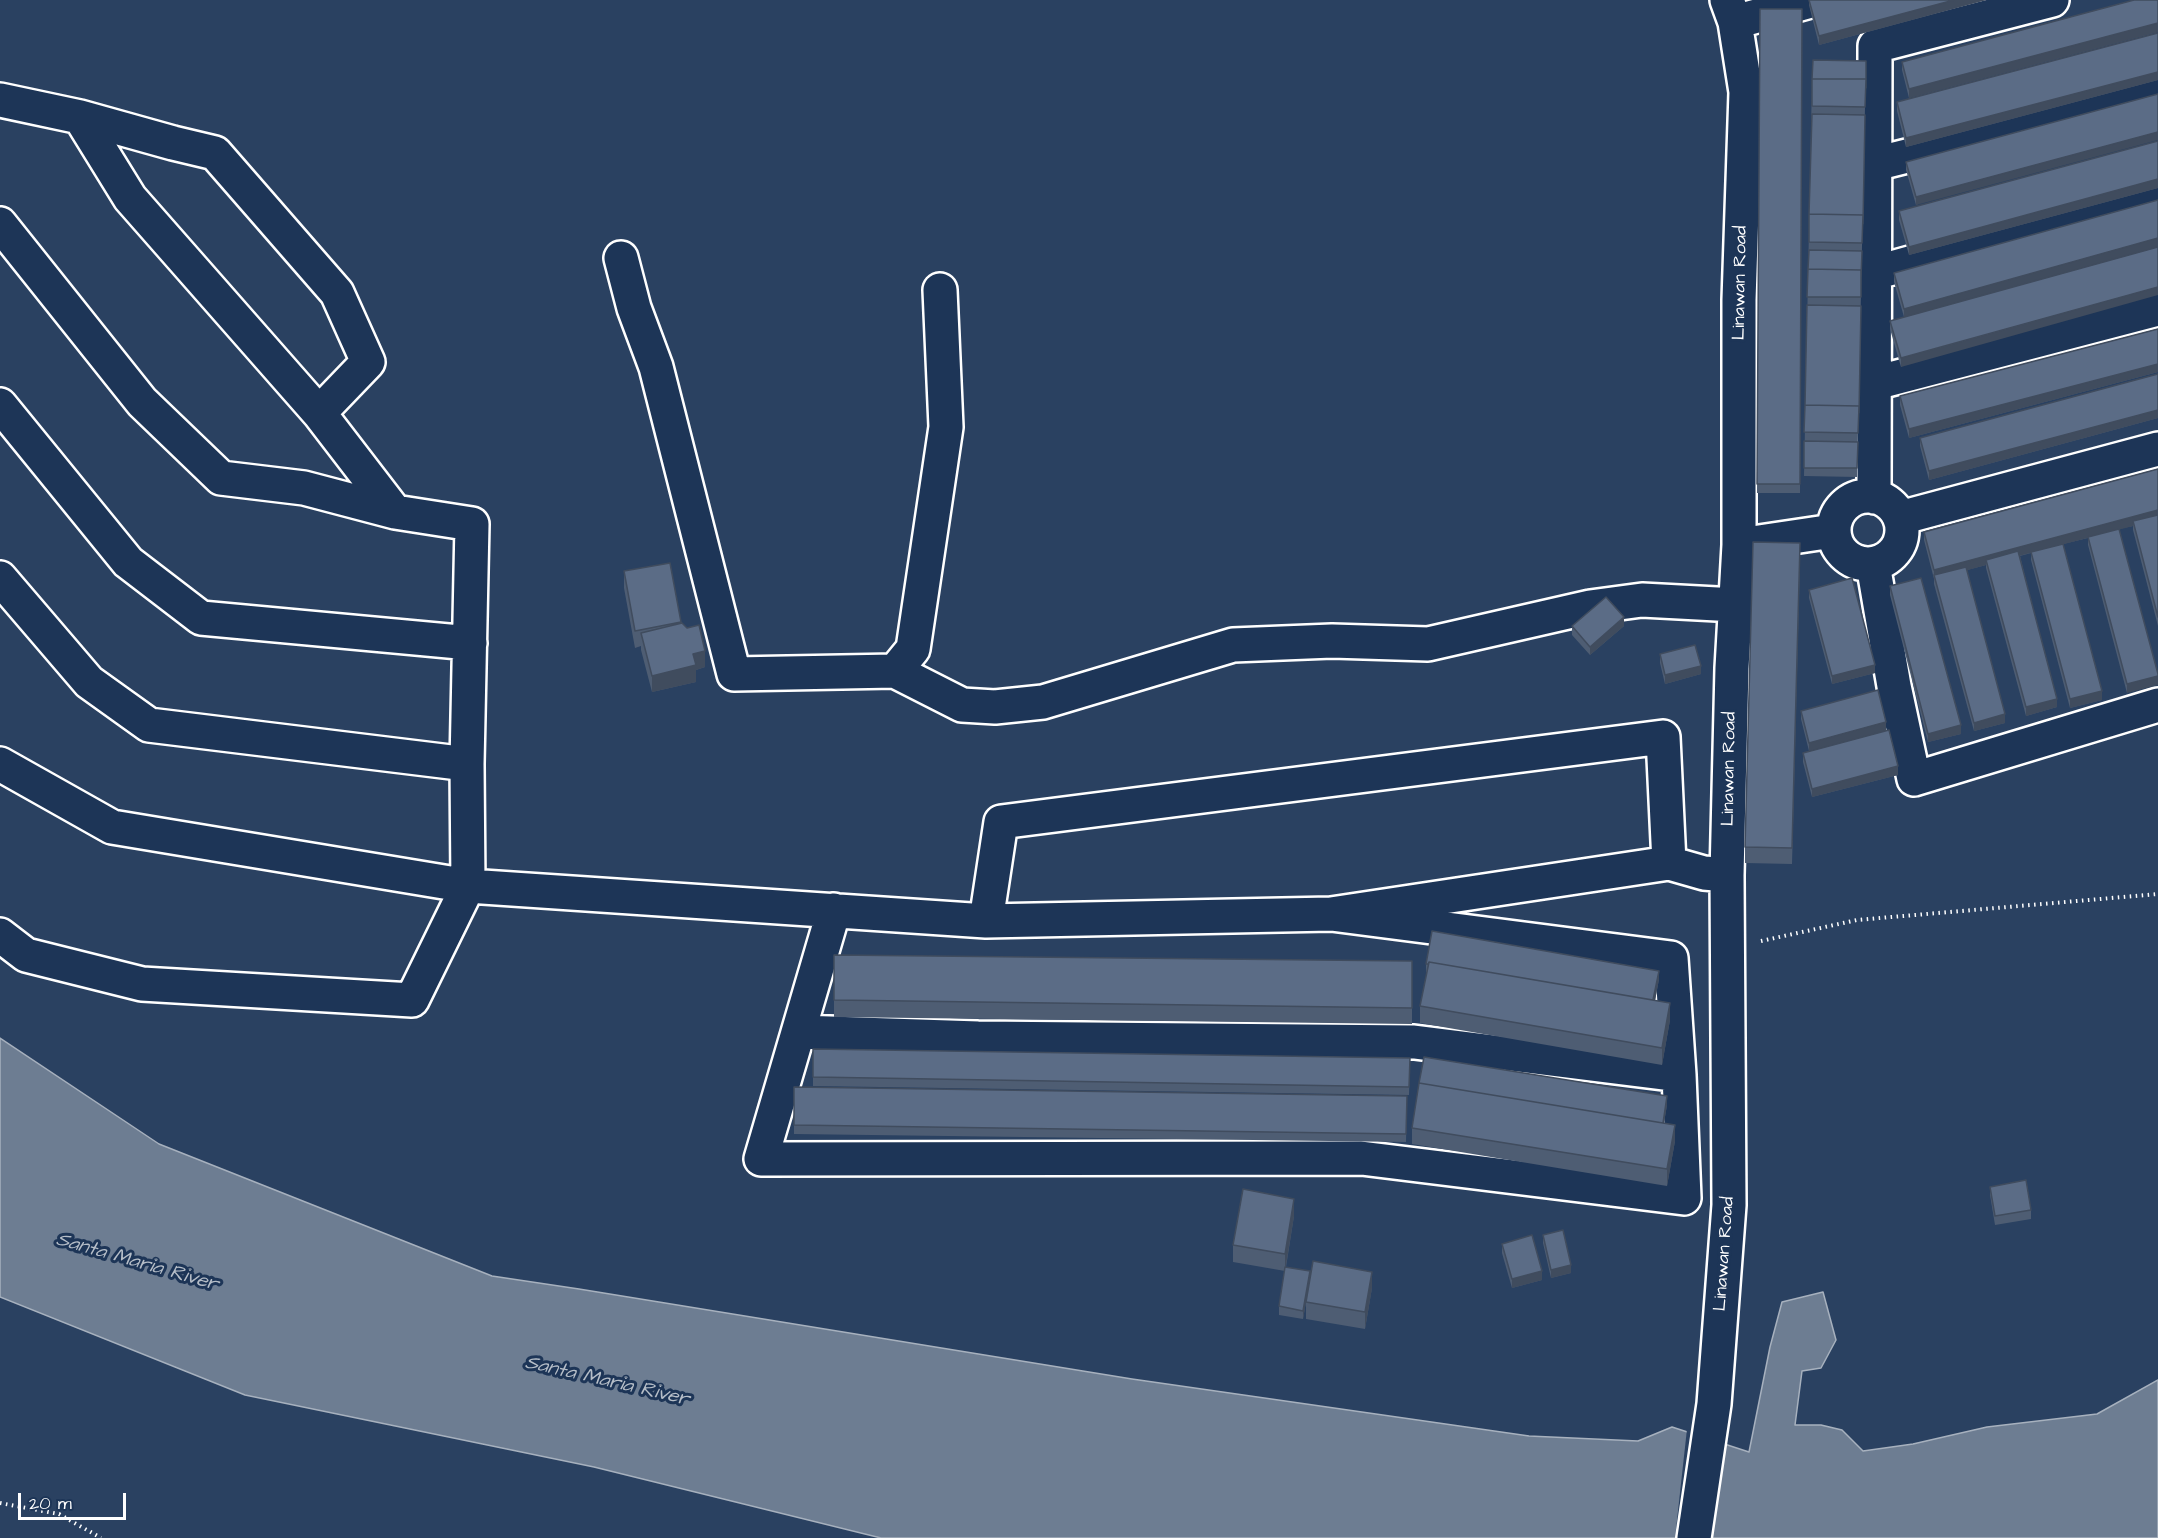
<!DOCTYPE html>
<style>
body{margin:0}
#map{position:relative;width:2158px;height:1538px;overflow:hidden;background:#2a4161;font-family:"Architects Daughter",sans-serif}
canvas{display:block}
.scale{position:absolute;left:18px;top:1493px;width:108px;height:27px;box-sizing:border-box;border:3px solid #fff;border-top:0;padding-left:8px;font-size:18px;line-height:21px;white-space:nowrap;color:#fff;-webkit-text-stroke:4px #1d3557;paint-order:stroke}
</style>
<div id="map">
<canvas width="2158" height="1538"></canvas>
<div class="scale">20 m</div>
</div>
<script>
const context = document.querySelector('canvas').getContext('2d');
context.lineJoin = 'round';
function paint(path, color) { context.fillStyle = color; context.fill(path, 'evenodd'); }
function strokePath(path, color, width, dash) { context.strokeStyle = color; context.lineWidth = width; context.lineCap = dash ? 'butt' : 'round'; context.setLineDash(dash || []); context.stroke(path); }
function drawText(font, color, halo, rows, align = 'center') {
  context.font = font + ' "Architects Daughter",sans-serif'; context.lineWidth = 6; context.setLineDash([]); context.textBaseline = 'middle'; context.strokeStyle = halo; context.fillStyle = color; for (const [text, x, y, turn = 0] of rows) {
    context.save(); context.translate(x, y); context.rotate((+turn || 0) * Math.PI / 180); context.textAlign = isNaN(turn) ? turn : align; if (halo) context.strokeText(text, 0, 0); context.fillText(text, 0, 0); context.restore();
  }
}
const water = new Path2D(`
 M0,1038L159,1144L492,1276L579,1289L1132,1379L1529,1436L1638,1441L1672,1427L1749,1452L1770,1347L1782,1302L1823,1292L1836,1340L1821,1368L1802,1371L1795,1425H1821L1842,1430L1863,1451L1913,1444L1987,1427L2097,1414L2158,1380V1538H881L594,1467L245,1395L0,1297Z`);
const pier = new Path2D(`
 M1687,1429L1713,1438L1702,1538H1675Z`);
const path = new Path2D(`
 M1761,941L1857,920L2158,894
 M0,1503L59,1514L101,1538`);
const minor = new Path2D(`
 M1735,22L1814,0
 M0,100L80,117L173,143L215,153L337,293L368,362L319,413
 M80,117L130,198L319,413L395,512
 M1875,164L2158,93
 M0,224L142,402L221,478L304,488L395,512L472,524L467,764L468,886L412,1000L142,984L26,955L0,935
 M621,258L634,308L656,367L734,674L895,671L913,649L946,427L940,290
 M1874,273L2158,194
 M1875,383L2158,309
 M0,405L128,562L201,618L470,643
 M1834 530a34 34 0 1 1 68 0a34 34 0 1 1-68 0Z
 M1874,497L1875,46L2052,0
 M1900,518L2158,449
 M1739,545L1833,531
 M1873,564L1894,686L1914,779L2158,705
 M0,578L89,682L149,725L467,764
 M895,671L962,705L995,707L1043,702L1233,645L1332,641L1428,644L1590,607L1642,600L1736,605
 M0,764L112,827L468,886L986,921L1331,914L1669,863L1704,873L1727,875
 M834,910L761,1159L1361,1158L1684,1198L1679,1075L1671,958L1331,914
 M986,921L1001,822L1663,737L1669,863
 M800,1032L978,1038L1414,1042L1679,1075
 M1694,1538L1714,1404L1729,1205L1727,875L1732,668L1739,545V300L1746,92L1735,22L1727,0`);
const wall = new Path2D(`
 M1809,0H1986L1819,45L1809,5Z
 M2158,0V32L1909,98L1902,70V62Z
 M1760,9H1802L1800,493H1757Z
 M2158,33V80L1906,147L1897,111V102Z
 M1866,61L1857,477L1804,476L1812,79Z
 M2158,94L1916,205L1906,170V162Z
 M2158,141V188L1909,255L1899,220V211Z
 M2158,200L1901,367L1890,329V321L1904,317L1894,282V273Z
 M2158,329V372L1909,438L1900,405V396Z
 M2158,374V418L1929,480L1920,446V438Z
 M2158,469V626L2133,530V526L2119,529L2158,674L2127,693L2088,545V538L2063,544L2102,700L2070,708L2031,560V553L2020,556L2057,707L2026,716L1986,568V565L1967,570L2005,723L1974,731L1934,584V579L1924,540V532Z
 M1800,559L1792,864L1745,863V847Z
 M670,563L681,623L705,667L696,670V682L652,692L641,650V646L635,648L624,588V571Z
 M1890,586L1961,734L1928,742L1890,595Z
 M1809,590L1875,673L1832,684L1809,598Z
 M1572,626H1624L1590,655L1572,635Z
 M1660,654L1701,674L1665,684L1660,663Z
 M1878,690L1809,751L1801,719V711Z
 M1803,753L1898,775L1812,797L1803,762Z
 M834,955L1412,961V1024L834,1017Z
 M1426,964L1659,979L1655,1001L1670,1020L1662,1065L1420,1023V1006L1427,973L1426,972Z
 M813,1049L1410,1058L1409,1095L813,1086Z
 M794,1087L1407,1096L1406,1142L794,1134Z
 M1667,1105L1664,1123L1675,1141L1667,1186L1412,1144V1128Z
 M1990,1187L2031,1210V1219L1995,1225L1990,1195Z
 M1294,1216L1286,1267L1310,1280L1372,1288L1365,1329L1306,1319V1302L1303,1319L1279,1315V1306L1285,1271L1233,1262V1245Z
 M1543,1235L1571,1273L1551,1278L1543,1243Z
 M1502,1244L1542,1280L1512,1288L1502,1253Z`);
const shadedWall = new Path2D(`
 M1954,0H1986L1819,45V36Z
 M2158,23V32L1909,98V89Z
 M2158,72V80L1906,147V138Z
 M2158,132V140L1916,205V197Z
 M2158,179V188L1909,255V247Z
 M2158,238V247L1904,317V309Z
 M2158,287V295L1901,367V358Z
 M2158,364V372L1909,438V429Z
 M2158,410V418L1929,480V471Z
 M2158,510V519L2133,521V526L1988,564L1986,560V565L1935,579L1934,575V579V570Z
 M1624,617V626L1590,655V647Z
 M705,651V667L696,670V682L652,692V676L693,654Z
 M1875,665V673L1832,684V676Z
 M1701,666V674L1665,684V675Z
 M2158,676V685L2127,693V684Z
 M2102,691V700L2070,708V699Z
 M2057,699V707L2026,716V707Z
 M2005,714V723L1974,731V723Z
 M1886,722V731L1809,751V743Z
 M1961,725V734L1928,742V734Z
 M1898,766V775L1812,797V789Z
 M1659,971V979L1653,1011V1003Z
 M1670,1003V1020L1662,1065V1048Z
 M1667,1096V1105L1662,1134V1126Z
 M1675,1125V1141L1667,1186V1169Z
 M1294,1199V1216L1285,1271V1254Z
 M1571,1265V1273L1551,1278V1270Z
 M1310,1271V1280L1303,1319V1311Z
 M1542,1271V1280L1512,1288V1279Z
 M1372,1272V1288L1365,1329V1312Z`);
const building = new Path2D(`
 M1809,0H1954L1819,36Z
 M2134,0H2158V23L1909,89L1902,62Z
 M1760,9H1802L1800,484H1757Z
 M2158,33V72L1906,138L1897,102Z
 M1813,60L1866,61V88V79H1812Z
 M1812,79H1866L1865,107L1812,106Z
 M2158,94V132L1916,197L1906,162Z
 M1812,114L1865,115L1863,224V215L1809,214Z
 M2158,141V179L1909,247L1899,211Z
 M2158,200V238L1904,309L1894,273Z
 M1809,214L1863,215L1862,243L1809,242Z
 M2158,247V287L1901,358L1890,321Z
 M1809,250L1862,251L1861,278V270L1808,269Z
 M1808,269L1861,270V297H1807Z
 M1807,305L1861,306L1859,413V406L1805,405Z
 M2158,329V364L1909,429L1900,396Z
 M2158,374V410L1929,471L1920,438Z
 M1805,405L1859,406L1858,433L1804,432Z
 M1804,441L1858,442L1857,468H1804Z
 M2158,469V510L1934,570L1924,532Z
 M2158,515V617L2133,521Z
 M2119,529L2158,674V676L2127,684L2088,537Z
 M1753,542L1800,543L1792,848L1745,847Z
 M2063,544L2102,691L2070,699L2031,552Z
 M2018,551L2057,699L2026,707L1986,560Z
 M670,563L681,622L635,631L624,571Z
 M1966,567L2005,714L1974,723L1934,575Z
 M1852,578L1875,665L1832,676L1809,590Z
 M1921,578L1961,725L1928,734L1890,586Z
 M1606,597L1624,617L1590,647L1572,626Z
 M682,623L687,628L699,625L705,651L693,654L696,665L652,676L641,633Z
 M1695,645L1701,666L1665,675L1660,654Z
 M1878,690L1886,722L1809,743L1801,711Z
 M1889,730L1898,766L1812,789L1803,753Z
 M1432,931L1659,971L1653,1000L1429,962L1428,964H1426Z
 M834,955L1412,961V1008L834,1000Z
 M1429,962L1670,1003L1662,1048L1420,1006Z
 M813,1049L1410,1058L1409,1087L813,1077Z
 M1424,1057L1667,1096L1663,1123L1419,1083Z
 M1419,1083L1675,1125L1667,1169L1412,1128Z
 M794,1087L1407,1096L1406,1134L794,1125Z
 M2026,1180L2031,1210L1995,1216L1990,1187Z
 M1243,1189L1294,1199L1285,1254L1233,1245Z
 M1563,1230L1571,1265L1551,1270L1543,1235Z
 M1532,1235L1542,1271L1512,1279L1502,1244Z
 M1313,1261L1372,1272L1365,1312L1306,1302Z
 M1285,1267L1310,1271L1303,1311L1279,1306Z`);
const streetNames = [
 ["Linawan Road",1741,283,-89],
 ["Linawan Road",1730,769,-89],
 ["Linawan Road",1725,1254,-86]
];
const waterNames = [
 ["Santa Maria River",137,1263,16],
 ["Santa Maria River",607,1382,13]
];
paint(water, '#6d7d92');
strokePath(water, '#a7b1be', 1.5);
paint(pier, '#2a4161');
strokePath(minor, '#fff', 38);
strokePath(path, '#fff', 4, [1.5, 4.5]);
strokePath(minor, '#1d3557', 33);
paint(wall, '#4e5d73');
paint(shadedWall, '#404c5e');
paint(building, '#5b6c86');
strokePath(building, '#404c5e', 1.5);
drawText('18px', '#fff', '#1d3557', streetNames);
drawText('italic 20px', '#b6bec8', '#1d3557', waterNames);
</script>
